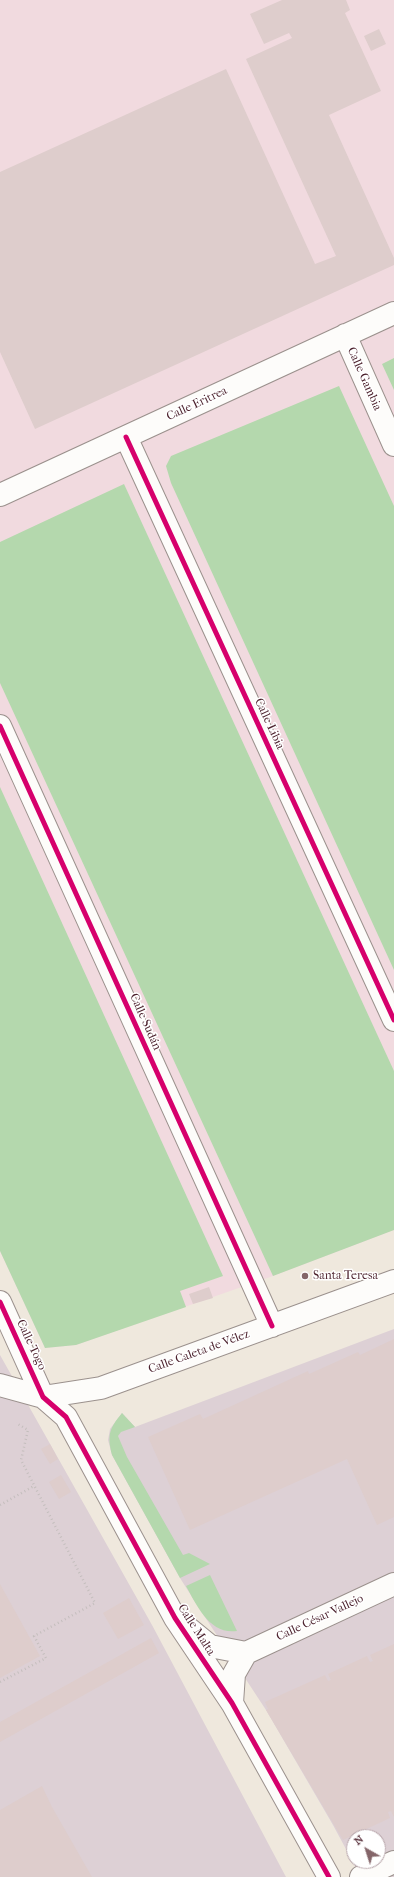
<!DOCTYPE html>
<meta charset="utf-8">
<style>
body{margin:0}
#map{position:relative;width:394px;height:1877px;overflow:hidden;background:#efe8dd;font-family:"IM FELL French Canon",serif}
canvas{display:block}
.north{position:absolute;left:346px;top:1829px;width:40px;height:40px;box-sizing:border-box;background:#fff;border:1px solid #b7a5aa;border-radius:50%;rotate:321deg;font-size:11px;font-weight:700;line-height:16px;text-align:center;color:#4a1f2b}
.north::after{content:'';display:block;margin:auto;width:14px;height:18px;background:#846569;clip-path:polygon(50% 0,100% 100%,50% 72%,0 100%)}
</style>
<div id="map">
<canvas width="394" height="1877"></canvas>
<div class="north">N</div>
</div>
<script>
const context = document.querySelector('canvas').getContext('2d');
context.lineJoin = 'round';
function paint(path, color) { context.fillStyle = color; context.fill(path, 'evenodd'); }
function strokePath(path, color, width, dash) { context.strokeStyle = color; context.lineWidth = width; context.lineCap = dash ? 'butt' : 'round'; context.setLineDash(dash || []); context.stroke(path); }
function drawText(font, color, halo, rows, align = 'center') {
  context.font = font + ' "IM FELL French Canon",serif'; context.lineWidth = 3; context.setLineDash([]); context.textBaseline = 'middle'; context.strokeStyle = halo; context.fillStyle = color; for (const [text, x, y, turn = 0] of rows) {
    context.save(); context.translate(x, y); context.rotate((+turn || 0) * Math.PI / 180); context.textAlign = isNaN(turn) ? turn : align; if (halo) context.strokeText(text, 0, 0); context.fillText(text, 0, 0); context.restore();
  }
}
const built = new Path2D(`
 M0,0H394V1230L273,1276L76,1345L45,1348L0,1251Z`);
const industrial = new Path2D(`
 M394,1329V1877H361L333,1825L266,1710L199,1608L180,1578L112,1455L108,1440L110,1429L122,1413L135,1427ZM354,1837H378V1861H354Z
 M0,1355L152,1625L286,1877H0Z`);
const green = new Path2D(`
 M394,358V390L382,364Z
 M339,386L394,506V970L171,483L166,466L171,456Z
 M124,484L394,1071V1230L273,1276L0,683V542Z
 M0,787L223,1276L180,1291L186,1307L76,1345L45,1348L0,1251Z
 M122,1413L135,1427L121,1432L118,1436L127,1457L183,1555L189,1553L210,1564L180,1578L112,1455C107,1435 109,1429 122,1413Z
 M210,1575L237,1631C210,1635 197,1606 186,1586Z`);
const building = new Path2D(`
 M282,0H346L350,10L345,13L381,91L329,115L394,258V265L35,429L0,352V172L226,69L315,264L336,256L246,59L292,38L289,33L264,44L250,14Z
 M379,29L386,44L371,51L364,36Z
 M209,1287L213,1298L193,1304L189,1294Z
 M394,1339V1517L377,1525L347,1459L190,1530L148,1437L200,1414L203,1419L308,1371L309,1374L358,1352L360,1355Z
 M50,1444L58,1459L50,1464L41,1449Z
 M61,1475L71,1492L59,1499L49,1482Z
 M0,1584L40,1656L0,1678Z
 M129,1598L144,1625L118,1639L103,1613Z
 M151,1638L159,1653L0,1742V1722Z
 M394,1644V1817L391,1811L388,1812L390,1818L343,1840L266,1710L268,1709L265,1702L325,1675L328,1681L331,1680L328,1674L367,1656L370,1662L373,1661L370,1655Z
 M42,1786L52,1807L92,1877H0V1810Z`);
const path = new Path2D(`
 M0,1505L34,1486
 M0,1682L46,1658L34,1636L95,1603L21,1460L28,1430L16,1423`);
const minor = new Path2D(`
 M345,335L394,445
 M126,437L394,1020
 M0,495L394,313
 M0,726L272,1326
 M0,1302L43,1397L66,1417L175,1618L232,1703L329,1877
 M0,1385L43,1397L101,1388L394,1281
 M188,1628L210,1646L246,1653
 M246,1653L394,1584
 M232,1703L234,1674L246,1653
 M361,1877L394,1862`);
const cycleway = new Path2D(`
 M126,437L394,1020
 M0,726L272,1326
 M0,1302L43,1397L66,1417L175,1618L232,1703L329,1877`);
const markers = [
 [305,1276,4,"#846569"]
];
const streetNames = [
 ["Calle Gambia",364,379,66],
 ["Calle Eritrea",197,404,-25],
 ["Calle Libia",269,724,65],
 ["Calle Sudán",145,1022,66],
 ["Calle Togo",31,1345,65],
 ["Calle Caleta de Vélez",199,1352,-20],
 ["Calle César Vallejo",320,1618,-25],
 ["Calle Malta",196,1630,57]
];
const poiNames = [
 ["Santa Teresa",313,1276]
];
paint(built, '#f1dadf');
paint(industrial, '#ddd0d5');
paint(green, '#b4d8ad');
paint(building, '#decdcc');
strokePath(minor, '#9b918d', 24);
strokePath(path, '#c4bebd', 2.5, [1, 3]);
strokePath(minor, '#fdfcfa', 22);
strokePath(cycleway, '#d6006c', 5);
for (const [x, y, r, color] of markers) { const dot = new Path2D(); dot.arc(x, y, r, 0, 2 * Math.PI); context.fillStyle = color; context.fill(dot); strokePath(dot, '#fff', 1.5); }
drawText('12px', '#4a1f2b', '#fff', streetNames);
drawText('12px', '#4a1f2b', '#fff', poiNames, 'left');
</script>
